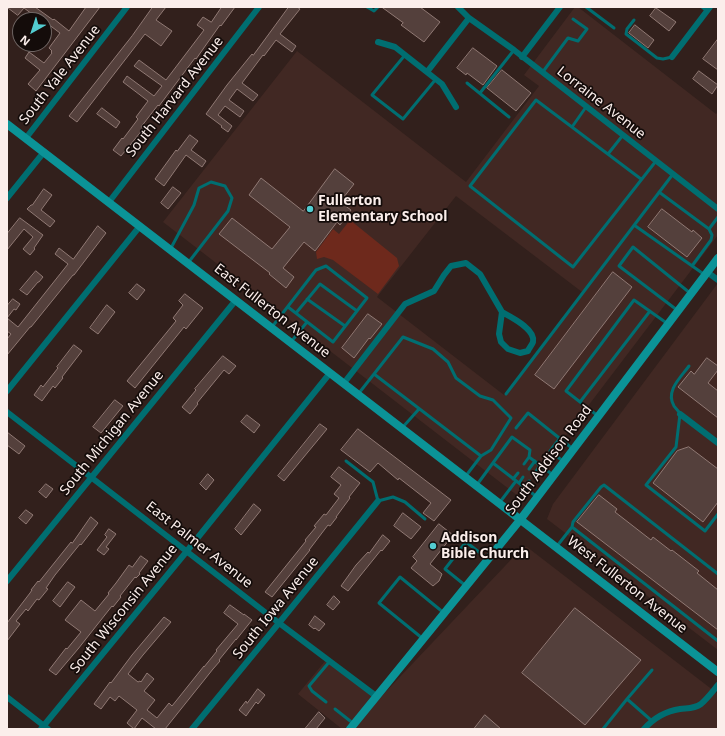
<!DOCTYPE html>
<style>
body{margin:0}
#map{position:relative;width:725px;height:736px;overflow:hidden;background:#32201c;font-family:"Noto Sans",sans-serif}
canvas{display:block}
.frame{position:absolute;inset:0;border:8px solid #fbeeeb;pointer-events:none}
.north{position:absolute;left:12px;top:12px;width:40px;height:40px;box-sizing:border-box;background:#140c0a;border:1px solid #706664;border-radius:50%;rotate:219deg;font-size:11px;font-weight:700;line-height:16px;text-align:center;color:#fbeeeb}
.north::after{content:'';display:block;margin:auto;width:14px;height:18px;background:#52ccd0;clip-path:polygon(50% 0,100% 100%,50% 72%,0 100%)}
</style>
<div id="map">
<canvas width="725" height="736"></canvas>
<div class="frame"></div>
<div class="north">N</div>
</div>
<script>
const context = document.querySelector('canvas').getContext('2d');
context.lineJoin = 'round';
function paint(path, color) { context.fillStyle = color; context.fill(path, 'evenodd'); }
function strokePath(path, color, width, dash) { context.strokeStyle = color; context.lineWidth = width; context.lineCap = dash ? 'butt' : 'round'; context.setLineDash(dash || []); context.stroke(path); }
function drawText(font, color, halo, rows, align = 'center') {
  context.font = font + ' "Noto Sans",sans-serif'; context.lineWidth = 3.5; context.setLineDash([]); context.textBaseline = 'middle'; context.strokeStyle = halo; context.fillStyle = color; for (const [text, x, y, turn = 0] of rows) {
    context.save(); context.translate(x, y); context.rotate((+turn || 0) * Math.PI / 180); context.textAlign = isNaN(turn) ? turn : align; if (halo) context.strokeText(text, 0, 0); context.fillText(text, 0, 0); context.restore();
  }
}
const built = new Path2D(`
 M575,7H578L716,114L718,112V235L566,435L518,496L163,222L297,51L466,182L539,86L524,75ZM456,196L582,292L504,395L377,297Z
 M718,283V650L547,519L553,504Z
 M523,547H527L718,694V729H355L379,699Z
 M326,660L373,696L345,729H342L298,694Z`);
const green = new Path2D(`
 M350,220L397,258L399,266L378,294L333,260L324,257L317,259L316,252L333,229L339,234Z`);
const building = new Path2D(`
 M7,7H35L53,20L54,19L69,31L86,7H100L36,91L28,84L40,70L25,58L29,52L44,63L52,53L51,52L52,51L49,48L60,33L44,21V20L40,19V20L24,8L18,15Z
 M153,7H166L156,20L172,31L161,46L145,34L77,122L69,116L132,36Z
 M222,7H235L221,26L220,25L196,59L195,58L159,106L158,105L141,127L144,128L121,156L113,150L122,138L123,139L138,119L136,117L148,101L123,82L127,76L154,96L162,86L134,66L139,60L166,80L204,30L197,25L203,17L211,22Z
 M289,7H297L300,9L280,34L296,46L292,52L276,40L264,56L263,55L242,83L258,95L253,101L237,89L229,100L244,111L240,117L225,106L218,115L232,126L228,132L221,127L222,126L206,114L227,85L252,54L253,55Z
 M382,7H420L440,22L424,42L401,25L403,23Z
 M656,8L676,22L669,31L650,16Z
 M635,25L654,40L648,48L629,33Z
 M718,39V70L703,59Z
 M473,48L497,66L483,85L467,73L466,75L457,68Z
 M502,70L531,93L516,111L487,88Z
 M699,71L718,85L712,94L693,79Z
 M102,108L120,122L116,128L97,114Z
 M190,135L198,141L191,150L206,161L202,167L186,155L164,186L155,179L176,150L177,151Z
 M335,169L354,184L340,202L351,210L340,225L337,222L315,251L304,242L283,268L294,277L286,288L269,274L270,273L219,234L232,218L272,249L290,227L249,195L261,178L303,211Z
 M173,187L181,193L168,209L161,203Z
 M44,189L52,195L41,210L55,221L50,227L27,209L31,205H32Z
 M662,209L692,232L693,230L702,238L687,257L648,227Z
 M20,218L43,235L34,248L35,249L30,255L23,249L33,237L24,229L7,250V234Z
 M98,226L106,233L74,275H73L31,327H30L7,355V339L11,334L7,331V318L18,327L68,264L55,254L59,248L73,259Z
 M36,271L43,277L39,282H38L27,295L20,290Z
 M613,272L632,287L554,389L535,375Z
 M137,284L145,290L137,300L129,293Z
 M185,294L203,308L186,329L184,327L135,388L127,381L176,321L173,318L183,305L179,301Z
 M13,299L20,304L16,310L14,309L7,318V306Z
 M107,305L115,312L98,334L90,328Z
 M368,314L382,324L370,339L369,338L354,358L342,348Z
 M74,345L82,351L62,377L63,378L55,388L53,386L42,401L34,395L41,385L43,387L58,368L57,367Z
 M223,356L236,366L229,374L224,370L197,403L198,404L190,414L182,407L196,390L195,389Z
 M707,358L718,366V370L708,383L718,391V418L678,387L691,371L694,374Z
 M115,400L123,406L101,433L93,427Z
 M247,415L260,425L254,433L241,422Z
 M320,424L327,429L284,481L278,476Z
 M358,429L451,500L434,521L423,513L431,503L399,478L398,480L378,463L370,472L341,450Z
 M7,432L25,446L19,454L7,445Z
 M689,447L718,469V502L703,522L653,483L677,451Z
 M339,467L360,483L349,497L350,498L336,517H337L330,526L328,525L309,550H310L272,597L265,592L306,541L305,540L316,527L314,526L324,514L326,515L339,498L334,494L341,485L331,477Z
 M208,474L214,480L206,490L200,484Z
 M46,484L53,489L46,498L39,492Z
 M599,495L617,509L615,512L651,540L653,537L671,551L672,550L699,571L697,573L718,590V630L577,522Z
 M254,504L261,510L241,535L235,529Z
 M26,510L33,515L26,524L19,518Z
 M403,513L421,527L411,539L394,526Z
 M91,517L98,523L81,545L80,544L55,575L46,588L48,589L39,600L37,599L28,611L26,609L16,621L20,624L7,641V623L30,593L32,590H31L38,581L39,582L71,542L72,543Z
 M439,524L453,535L430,564L442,574L439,581L433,586L411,568L417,561L413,557Z
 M109,529L116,534L106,547L109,549L104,555L97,550L107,537L105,535Z
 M383,535L390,541L382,551L381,550L348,591L341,586L356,565L368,552L369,553Z
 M141,556L148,561L139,573L140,574L136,578L135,577L120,596L121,597L113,607L112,606L78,649L56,675L49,670L66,648L67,649L81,632L65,620L81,600L95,611L109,594L108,593L116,583L129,565L132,567Z
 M68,582L75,587L60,607L53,601Z
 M334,596L340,602L333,610L327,605Z
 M230,605L244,615V614L252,620L236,640V639L219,660L220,661L213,669L165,729H156L142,718L134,729L127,723L137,710L119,696L115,701L110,697L101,709L94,704L110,682L111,683L132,655L164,617L171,622L143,655L128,674L138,682L140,681L141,682L147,673L154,679L144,691L155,700L147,710L157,718L169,703L172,706L204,666V667L217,651L216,650L238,624L224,613Z
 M575,608L641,660L585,725L522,673Z
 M315,616L325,624L319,631L315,628L314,629L309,625Z
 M258,689L265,695L258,704L256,702L246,716L239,710L246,701L247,703Z
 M319,712L325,718L316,729H305Z
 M485,715L501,729H474Z`);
const lane = new Path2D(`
 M367,7L374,11L378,7
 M586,7L614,28
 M702,7L707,11
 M634,20L627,29L626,34L657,58L663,59L672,57
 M405,55L372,95L403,119L436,79
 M542,73L568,38L578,41L587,29L573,19
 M467,83L509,117
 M480,93L514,50
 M572,127L586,107
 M608,154L623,135
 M641,179L536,100L470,186L573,267L656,161
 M659,192L709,229L712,235L711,240L692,266
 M634,225L705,275
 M709,229L718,217
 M171,248L194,205L199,188L211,182L225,186L232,198L228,211L188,263
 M307,299L345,326
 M677,310L619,266L633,247L690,293
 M296,313L320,284L357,311
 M272,327L316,270L326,266L367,298L333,342L288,307
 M291,342L307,322
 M689,366C681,377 665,391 674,406C676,409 679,411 680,414L676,447L646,485L705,531L718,514
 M374,374L403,337L433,349L448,362L456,378L480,396L493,400L511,418L491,450L481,456
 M359,393L374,374L481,456L465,477
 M506,394L673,174
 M580,402L650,311
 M598,416L566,391L634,300L668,324
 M402,428L419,409
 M516,428L528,413L573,449
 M560,438L550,451L564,462
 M346,461L373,482L378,501L393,497L405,502L425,519
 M493,463L537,497
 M524,464L529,457
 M529,469L535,461
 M535,473L540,465
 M513,479L518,473
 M519,483L523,477
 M476,486L512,437L530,450L529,457L553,475
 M524,487L529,481
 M500,502L516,481
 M572,527L718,641
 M557,546L572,527L573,522L601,487L604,485L718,574
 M466,586L445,569L466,542L488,559
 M422,638L379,603L400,577L444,613
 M627,699L652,670
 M326,702L312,691L309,686L330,661
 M335,709L354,724
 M603,729L627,699L652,721`);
const street = new Path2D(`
 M458,7L469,18L514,50L718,209
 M378,42L395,47L442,84L456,107
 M522,57L560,7
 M672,57L710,7
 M427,72L469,18
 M26,138L127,7
 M7,198L44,152
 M109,202L259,7
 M707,272L718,280
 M502,312C511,317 536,329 533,342C532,345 529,348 528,351L520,353L508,349L501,342L499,334Z
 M344,383L405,304L434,291L444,275L451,266L466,263L480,274L502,312
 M7,391L140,226
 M7,412L279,623L376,696
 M680,414L718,443
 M7,581L236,300
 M7,697L48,729
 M41,729L187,551L330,373
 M192,729L279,623L378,501
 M644,729C653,719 666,711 680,709C687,708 694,709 701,704C707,699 713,691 718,685`);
const secondary = new Path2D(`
 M7,124L718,672
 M350,729L520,520L718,258`);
const markers = [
 [310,209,4,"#52ccd0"],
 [433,546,4,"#52ccd0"]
];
const streetNames = [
 ["South Yale Avenue",60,75,-52],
 ["South Harvard Avenue",175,97,-52],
 ["Lorraine Avenue",601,103,38],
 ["East Fullerton Avenue",272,311,38],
 ["South Michigan Avenue",112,433,-51],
 ["South Addison Road",549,460,-53],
 ["East Palmer Avenue",199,545,38],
 ["West Fullerton Avenue",627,585,38],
 ["South Iowa Avenue",276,608,-51],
 ["South Wisconsin Avenue",124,609,-51]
];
const poiNames = [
 ["Fullerton",318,201],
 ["Elementary School",318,217],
 ["Addison",441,538],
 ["Bible Church",441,554]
];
paint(built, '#412823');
paint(green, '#6e291c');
paint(building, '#54403c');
strokePath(building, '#907974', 1);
strokePath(lane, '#006e71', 3);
strokePath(street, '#006e71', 6);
strokePath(secondary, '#0b9397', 8);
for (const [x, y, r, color] of markers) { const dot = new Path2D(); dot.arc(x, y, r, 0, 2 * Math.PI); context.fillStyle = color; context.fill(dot); strokePath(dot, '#140c0a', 1.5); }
drawText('14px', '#fbeeeb', '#140c0a', streetNames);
drawText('bold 14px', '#fbeeeb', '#140c0a', poiNames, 'left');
</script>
